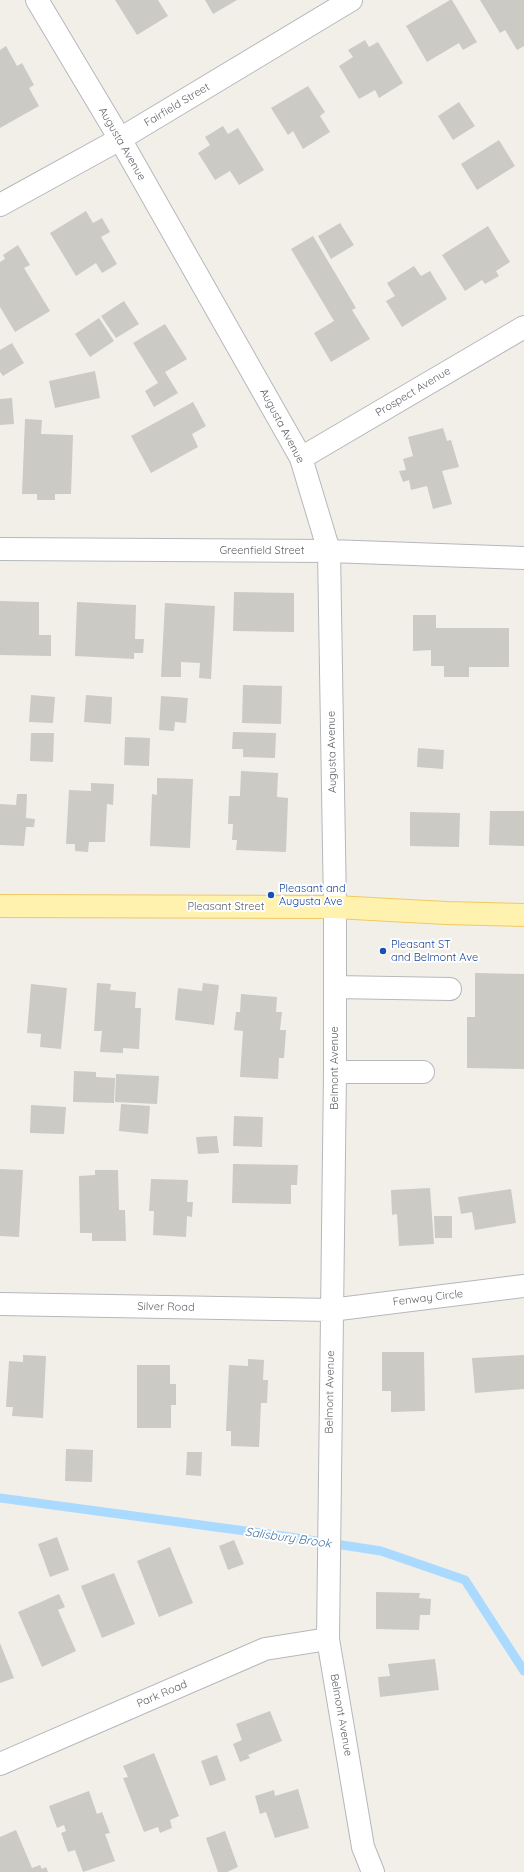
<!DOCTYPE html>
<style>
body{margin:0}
canvas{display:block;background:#f1efe8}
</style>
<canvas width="524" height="1872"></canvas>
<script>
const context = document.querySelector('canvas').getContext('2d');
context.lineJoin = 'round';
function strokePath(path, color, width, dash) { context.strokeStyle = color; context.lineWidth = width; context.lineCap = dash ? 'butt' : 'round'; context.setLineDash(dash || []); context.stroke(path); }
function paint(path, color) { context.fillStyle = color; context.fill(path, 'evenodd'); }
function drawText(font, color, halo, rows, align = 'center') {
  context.font = font + ' Quicksand,sans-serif'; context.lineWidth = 4; context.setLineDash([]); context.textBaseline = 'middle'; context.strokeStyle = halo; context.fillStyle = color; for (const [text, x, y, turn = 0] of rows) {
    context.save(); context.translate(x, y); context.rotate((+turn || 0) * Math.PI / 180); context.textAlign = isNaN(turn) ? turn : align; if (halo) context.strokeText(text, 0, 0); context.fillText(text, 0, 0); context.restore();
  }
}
const stream = new Path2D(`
 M0,1498L290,1537L381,1551L465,1580L524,1671`);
const building = new Path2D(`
 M115,0H158L168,16L137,35Z
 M205,0H237L213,14Z
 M450,0H452L477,42L463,50L459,43L427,62L406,26Z
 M480,0H524V46L517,50L505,30L500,33Z
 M365,40L369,47L378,42L403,83L379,98L375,90L359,99L339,66L353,57L348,50Z
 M6,46L17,66L22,63L34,85L29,88L39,106L0,128V50Z
 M308,86L325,112L320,116L330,132L303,149L293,131L288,135L271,108Z
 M459,102L475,126L453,140L438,116Z
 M223,126L228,134L238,128L264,170L239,185L230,171L215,180L198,153L210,145L205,137Z
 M499,140L515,166L477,190L461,164Z
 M86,211L93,223L102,218L110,232L101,237L117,264L102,273L96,263L76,276L50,233Z
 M340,223L354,245L331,259L318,236Z
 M488,226L510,262L496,271L499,276L485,284L482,280L465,291L442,255Z
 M313,236L356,308L352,310L370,339L331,362L314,333L334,321L291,249Z
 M18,245L30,265L24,268L50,311L15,332L0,307V262L5,259L3,255Z
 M414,266L421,276L430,271L447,299L402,327L386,301L395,296L387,283Z
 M124,301L139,324L116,338L101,316Z
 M99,318L114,341L90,357L75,334Z
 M165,324L187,359L165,372L178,393L154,407L145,391L158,383L133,343Z
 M12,343L24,363L3,376L0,372V350Z
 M95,371L100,398L55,408L49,381Z
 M12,398L14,424L0,425V399Z
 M193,402L206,426L192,434L198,447L151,473L131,436Z
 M25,419L42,420L41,434L73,435L71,494H55V500H37V494H22Z
 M443,428L447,441L451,440L459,467L442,471L452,504L433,509L427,486L411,490L409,480L403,482L399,471L406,470L403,459L413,456L408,437Z
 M234,592L294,593V632L233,631Z
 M0,601L39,602V635H51V656L0,655Z
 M77,602L136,605L135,639H144L143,653H134V659L75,656Z
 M165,603L215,606L211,679L199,678L200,663L181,662V677H161Z
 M413,615H436V628H509V667H469V677H444V666H431V650L413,651Z
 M243,685L282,686L281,724L242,723Z
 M31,695L55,697L53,723L29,722Z
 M86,695L112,697L111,724L84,722Z
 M161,696L188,698L186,723L175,722L174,731L159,730Z
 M233,732L276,733L275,758L243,757V749H232Z
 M31,733H54L53,762L30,761Z
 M125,737L150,738L149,766L124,765Z
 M418,748L444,750L443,769L417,767Z
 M241,771L278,773L277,797L288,798L286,852L236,850L237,840H232L233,824H228L229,796H240Z
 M157,778L193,779L190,848L150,846L152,794L157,795Z
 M91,783L114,784L113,805L107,804L105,842H89L88,852L75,851V844H66L69,790L91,791Z
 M17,794H27L26,818L35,819L34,827H26L24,846L0,845V804L16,805Z
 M490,811H524V846L489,845Z
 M410,812L460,813L459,847L410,846Z
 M475,973L524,974V1069L467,1068V1017H475Z
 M97,983L111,984L110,990L136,992L135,1008H141L139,1049L123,1048V1053L100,1052L102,1031H94Z
 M203,983L219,985L214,1025L175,1020L178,988L202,991Z
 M31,984L67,988L61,1049L40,1047L41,1034L27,1033Z
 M241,994L277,997L276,1012H282L280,1030H286L284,1058H279L278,1079L240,1077L243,1031L234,1030L236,1012H240Z
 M74,1071L96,1072V1077L115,1078L114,1103L73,1102Z
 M116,1074L159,1076L157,1104L115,1102Z
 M121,1104L150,1106L148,1134L119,1131Z
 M31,1105L66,1107L64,1134L30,1133Z
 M234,1116L263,1117L262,1147L233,1146Z
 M217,1136L219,1153L198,1154L196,1137Z
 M233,1164L298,1165L297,1185H291V1204L232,1203Z
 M0,1169L23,1170L19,1237L0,1236Z
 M95,1170H118L119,1210H125L126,1241H92V1233H80L79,1176L95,1175Z
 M151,1179L188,1180L187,1202H193L192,1217L187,1216L186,1237L153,1235L154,1211H149Z
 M430,1188L434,1244L399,1246L397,1214L392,1215L391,1190Z
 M511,1189L516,1223L475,1230L472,1212L461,1214L458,1197Z
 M434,1216H452V1238H435Z
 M382,1352H424L425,1411L391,1412V1391H382Z
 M23,1355L46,1356L43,1418L12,1416L13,1407H6L9,1361L23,1362Z
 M524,1355V1389L475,1393L472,1358Z
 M248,1359L264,1360L263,1380H268L267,1403H261L259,1447L231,1446V1431H226L229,1365L248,1366Z
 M137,1365H170V1384H176V1405H171V1428H137Z
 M66,1449L93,1450L92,1482L65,1481Z
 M187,1452H202L201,1476L186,1475Z
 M57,1537L69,1570L50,1577L38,1544Z
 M234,1540L244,1564L228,1570L219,1546Z
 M170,1547L193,1603L159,1617L137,1561Z
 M114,1573L135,1624L102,1638L81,1586Z
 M376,1592L420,1593L419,1598L431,1599L430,1615H420L419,1630L376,1629Z
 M59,1594L65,1607L58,1610L76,1651L42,1667L18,1612Z
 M0,1643L14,1678L0,1683Z
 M435,1659L439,1690L380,1697L378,1677L390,1676L388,1664Z
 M270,1711L282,1741L248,1755L250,1758L240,1762L233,1744L242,1740L236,1724Z
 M154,1753L179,1816L170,1820L172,1828L160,1833L158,1827L144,1832L123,1778L128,1777L123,1766Z
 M217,1755L226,1780L210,1786L201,1761Z
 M298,1789L309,1828L275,1838L266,1812L260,1814L255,1796L274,1790L275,1796Z
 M89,1791L97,1814L102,1812L110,1833L105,1834L115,1861L83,1872L75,1850L68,1852L61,1833L66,1831L64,1825L57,1828L49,1806Z
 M16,1830L32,1868L40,1865L42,1869L46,1867L48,1872H0V1837Z
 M225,1831L238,1867L227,1872H218L206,1838Z`);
const minor = new Path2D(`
 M37,0L120,139L301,458L329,551L335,907V1072L328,1639L363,1847L373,1872
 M0,205L120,139L351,0
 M301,458L524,327
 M0,549L329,551L524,558
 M335,987L450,989
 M335,1072H423
 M0,1304L331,1310L524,1286
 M0,1764L265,1649L328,1639`);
const major = new Path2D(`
 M0,906L335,907L446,913L524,915`);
const markers = [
 [271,895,4,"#1a4fb4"],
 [383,951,4,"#1a4fb4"]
];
const streetNames = [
 ["Fairfield Street",177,105,-31],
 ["Augusta Avenue",122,144,60],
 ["Prospect Avenue",413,392,-31],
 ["Augusta Avenue",282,426,62],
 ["Greenfield Street",262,551],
 ["Augusta Avenue",332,752,-91],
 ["Pleasant Street",226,907],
 ["Belmont Avenue",335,1068,-90],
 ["Fenway Circle",428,1298,-7],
 ["Silver Road",166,1307,1],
 ["Belmont Avenue",330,1392,-89],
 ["Park Road",162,1694,-23],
 ["Belmont Avenue",341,1715,80]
];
const transitNames = [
 ["Pleasant and",279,889],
 ["Augusta Ave",279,902],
 ["Pleasant ST",391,945],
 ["and Belmont Ave",391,958]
];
const waterNames = [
 ["Salisbury Brook",288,1538,8]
];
strokePath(stream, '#aadaff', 9);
paint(building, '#cccac5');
strokePath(minor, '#b5b8bc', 24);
strokePath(major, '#f2c960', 24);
strokePath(minor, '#fff', 22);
strokePath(major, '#fff2af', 22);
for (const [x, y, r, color] of markers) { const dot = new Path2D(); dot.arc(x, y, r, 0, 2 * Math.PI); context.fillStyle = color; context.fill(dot); strokePath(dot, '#fff', 1.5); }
drawText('11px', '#5f6368', '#fff', streetNames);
drawText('11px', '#164399', '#fff', transitNames, 'left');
drawText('italic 12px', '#4174aa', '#fff', waterNames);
</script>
